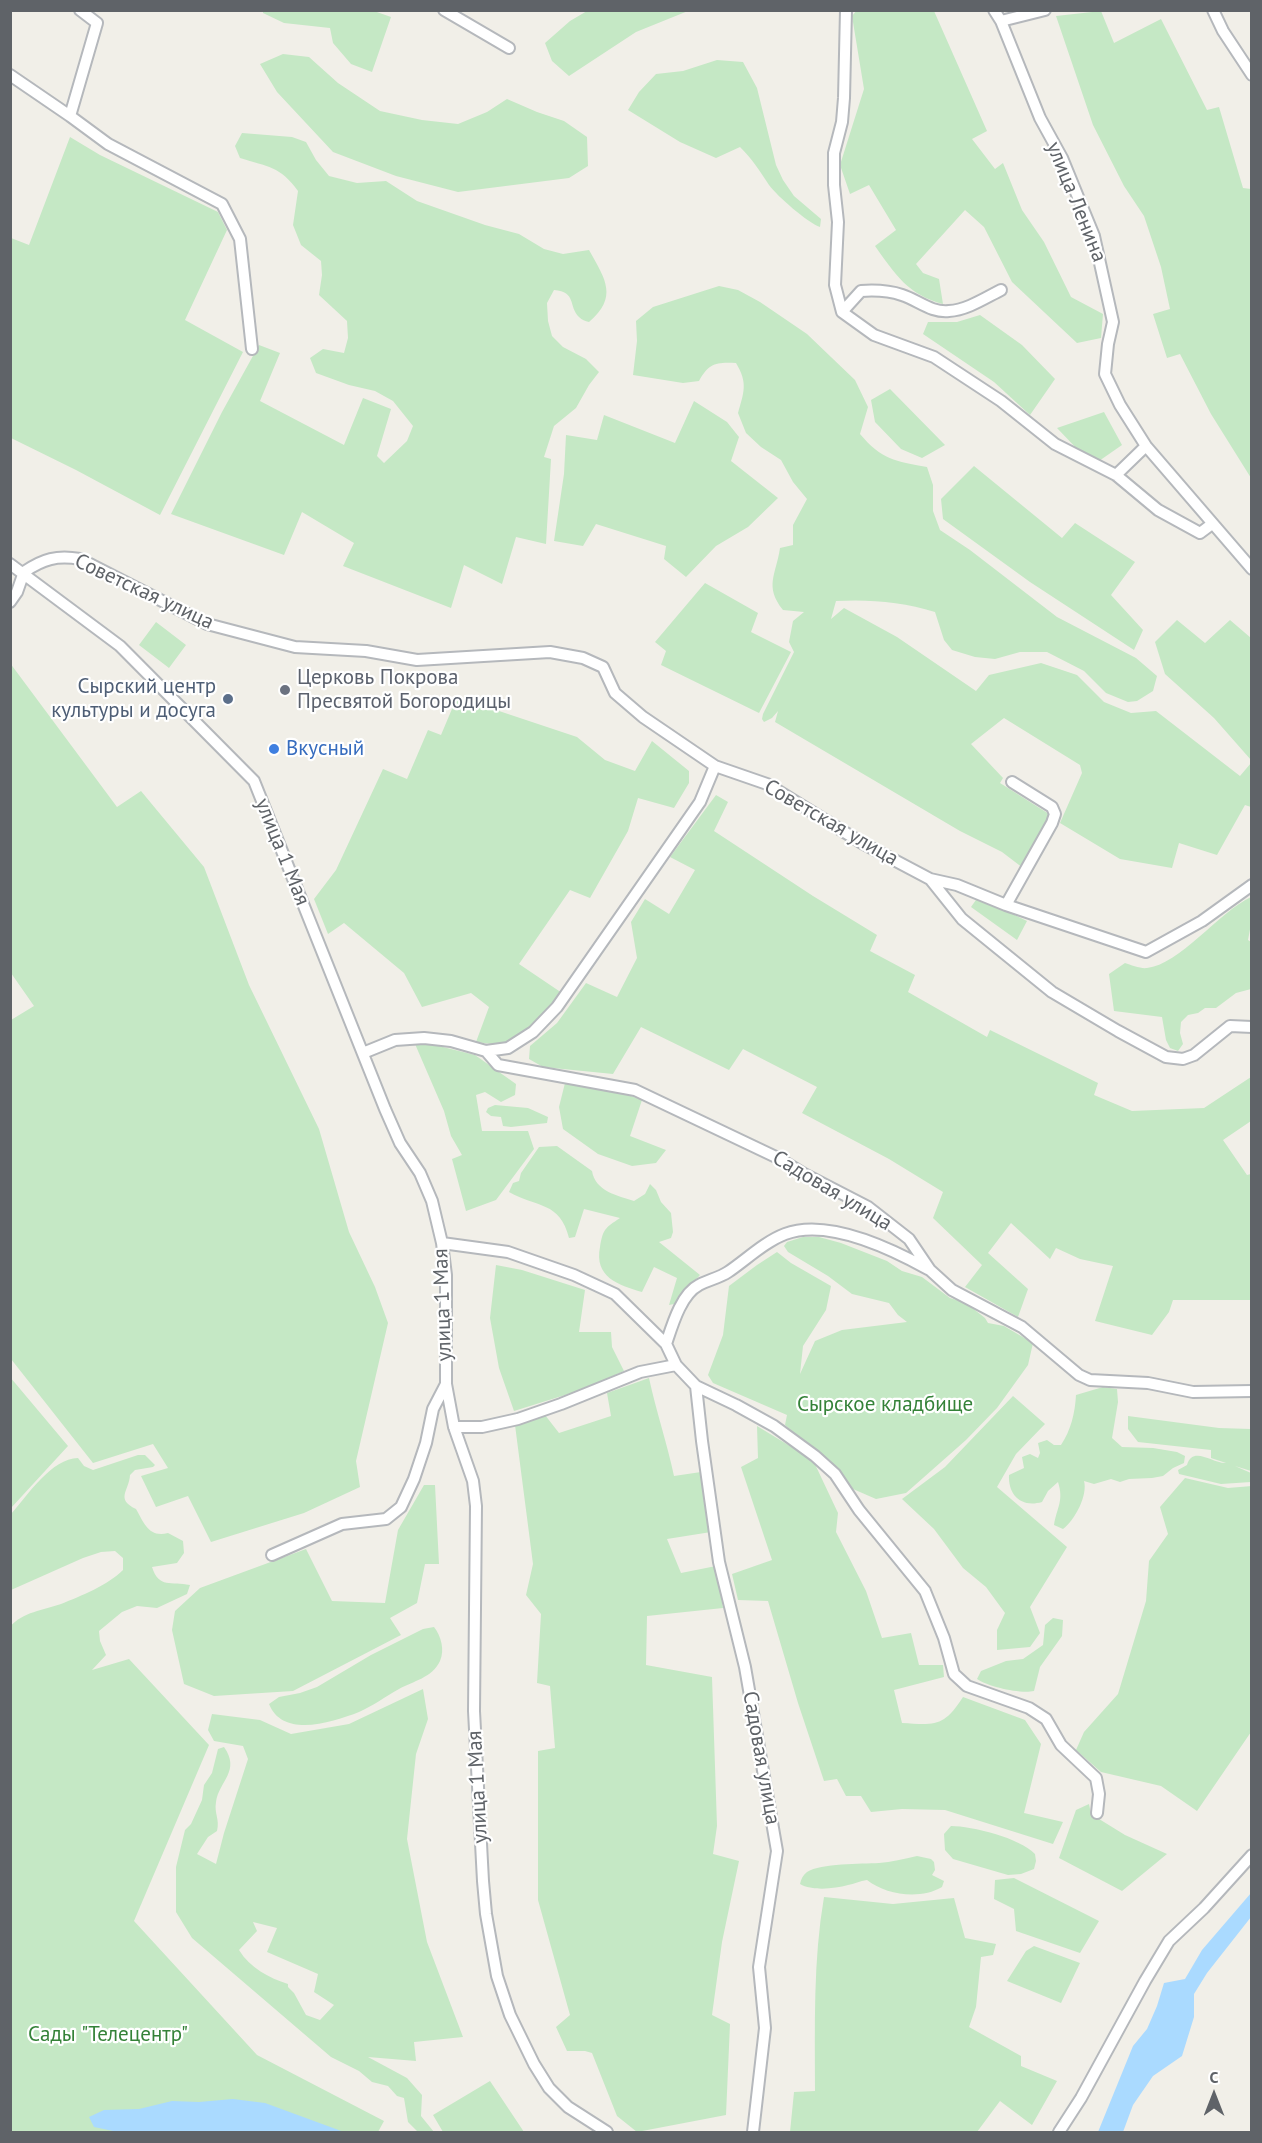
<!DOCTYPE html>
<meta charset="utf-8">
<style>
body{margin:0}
#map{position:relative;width:1262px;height:2143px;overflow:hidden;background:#f1efe8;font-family:"PT Sans",sans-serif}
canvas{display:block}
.frame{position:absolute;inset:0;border:12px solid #5f6368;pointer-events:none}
.north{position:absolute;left:1184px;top:2065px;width:60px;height:60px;-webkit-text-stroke:4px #fff;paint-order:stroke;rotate:0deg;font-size:16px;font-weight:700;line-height:24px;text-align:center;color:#5f6368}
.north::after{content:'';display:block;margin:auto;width:21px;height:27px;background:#5f6368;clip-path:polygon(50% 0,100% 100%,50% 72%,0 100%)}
</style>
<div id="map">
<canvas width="1262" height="2143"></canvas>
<div class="frame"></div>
<div class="north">С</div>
</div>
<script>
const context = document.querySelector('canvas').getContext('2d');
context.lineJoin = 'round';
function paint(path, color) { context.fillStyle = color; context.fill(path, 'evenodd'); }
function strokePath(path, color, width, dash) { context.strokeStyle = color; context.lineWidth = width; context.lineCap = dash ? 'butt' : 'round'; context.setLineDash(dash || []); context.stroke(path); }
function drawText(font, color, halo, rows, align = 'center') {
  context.font = font + ' "PT Sans",sans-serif'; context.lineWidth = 4.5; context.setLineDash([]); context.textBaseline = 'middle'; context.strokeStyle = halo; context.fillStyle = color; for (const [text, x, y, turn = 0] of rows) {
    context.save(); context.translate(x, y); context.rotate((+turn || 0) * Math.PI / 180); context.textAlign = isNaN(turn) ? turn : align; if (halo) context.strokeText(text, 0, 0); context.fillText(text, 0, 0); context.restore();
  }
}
const green = new Path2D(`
 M857,10L934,11L987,131L972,139L995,169L1003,163L1022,210L1044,242L1071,297L1103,314L1101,338L1077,343L1012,282L984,227L965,210L916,264L923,273L939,279L943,304C908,295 895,274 875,246L896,230L869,185L850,194L840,165L864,89L852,16Z
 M263,11H374L391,17L372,72L351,64L333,43L330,28L284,23L263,13Z
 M587,11L588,10L688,11L636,32L569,76L552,61L545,43L570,21Z
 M1101,11L1114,43L1161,19L1207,110L1219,107L1243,188L1251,189V478L1211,414L1180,354L1167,358L1153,314L1170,309L1161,267L1144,216L1124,186L1093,125L1056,16Z
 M283,54L309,57L338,83L380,111L422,120L458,124L487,112L507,99L537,112L564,121L587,137L588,166L569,178L458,192L396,176L333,152L277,92L260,64Z
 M717,60L743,62L757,88L776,165L783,180L794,196L821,219L820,227C808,223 777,196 769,185C759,170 753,160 740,147L716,158L680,142L628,110L639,92L656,74L683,71Z
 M242,133L292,137L306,142L316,160L329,176L357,183L386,181L417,201L485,225L519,234L544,249L563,254L589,250C606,280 618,297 589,322C585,321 582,320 579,317C568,306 577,292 554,290L547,303L548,321L552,336L563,347L586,359L599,372L589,385L576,408L554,426L544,457L551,459L546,544L516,537L502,584L464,565L451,608L343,566L354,543L302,512L284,555L171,514L222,412L259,345L280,353L260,401L344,445L363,398L391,409L377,456L384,463L407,441L413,426L393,401L375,391L349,385L316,373L310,358L323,349L344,353L348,338L347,321L319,295L322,275L321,261L301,245L293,225L298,191C280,166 268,167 240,158L235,146Z
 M70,137L100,155L218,212L227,230L185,320L243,352L160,515L76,470L11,438V238L29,245Z
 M719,286L738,290L760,302L807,334L855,380L868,407L860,434C882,460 895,461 927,467L933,485V511L940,530L970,550L1057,617L1136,658L1157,676L1153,691L1137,701L1128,702L1106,693L1084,671L1047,652H1020L995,659L975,657L952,650L944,640L935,612C903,602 869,599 836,601L831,619L844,608L897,637L976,691L989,675L1041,663L1077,675L1104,702L1131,713L1156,711L1240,776L1251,763V807L1245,805L1217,855L1179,843L1172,868L1120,859L1060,823L1082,773L1080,765L1004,718L971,744L1003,778L1000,783L1049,814V822L1023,868L1002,852L960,831L775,722L778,711L772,718L764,722L762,719L763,714L794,652L789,642L793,621L804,612L783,610C764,586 776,575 780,548L793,545V525L807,499L793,482L781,460L761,447L746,433L738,413C744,392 748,383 736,363C716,362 709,363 699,381L683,383L633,375L637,341L636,321L653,307Z
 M980,315L1022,345L1055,379L1030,415L994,382L923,334L928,322H957Z
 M890,389L945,445L922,458L901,449L875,422L871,400Z
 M694,401L727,422L739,437L731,461L778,498L748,527L716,546L686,577L664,559L666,546L596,524L583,546L554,541L564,474L566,435L597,440L604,415L675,443Z
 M1104,412L1122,445L1099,461L1079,451L1057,428Z
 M974,466L1062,538L1075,523L1135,562L1111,595L1143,630L1134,650L1030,582L943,519L941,499Z
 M705,583L758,613L751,632L791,652L759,713L661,665L666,651L655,642Z
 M1177,620L1205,643L1230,620L1251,638V760L1214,718L1165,674L1155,642Z
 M156,622L186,645L169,668L139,645Z
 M10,663L117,807L141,791L204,867L249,985L319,1129L349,1232L375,1287L388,1323L356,1461L360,1487L304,1513L211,1542L188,1496L156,1507L141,1476L168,1468L153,1444L93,1463L11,1359V1020L34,1006L11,973Z
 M457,697L577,737L605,760L635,771L652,741L689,771V783L674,808L638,798L628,831L590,898L570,890L519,964L562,993C548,1011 529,1039 505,1044C496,1045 484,1043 476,1042L489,1007L471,993L422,1007L404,973L344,923L328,934L314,899L336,870L383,769L407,779L428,730L441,735Z
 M716,795L728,802L714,831L813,896L877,935L870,951L915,975L908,992L987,1037L990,1030L1098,1083L1094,1095L1132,1111L1204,1108L1251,1077V1121L1223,1140L1247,1175L1251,1174V1300H1173L1169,1312L1152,1335L1095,1321L1113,1266L1080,1259L1056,1248L1050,1259L1011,1223L988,1253L1028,1289L1018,1317L965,1287L982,1265L933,1218L943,1192L889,1159L802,1113L817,1087L743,1049L729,1070L641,1027L613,1074L543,1067L529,1059L530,1046L557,1023L586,983L617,997L637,958L631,922L645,899L669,914L695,870L670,857Z
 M978,897L1027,921L1017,940L971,907Z
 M1251,897V924L1248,940L1251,942V989L1236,993L1216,1008H1205L1198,1013L1188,1015L1181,1022L1180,1033L1183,1044L1178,1051L1170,1048L1166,1040L1162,1017L1114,1011L1109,974L1125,963C1131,965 1141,969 1147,968C1179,965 1219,912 1251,897Z
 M415,1044H431L475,1055L516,1084L515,1095L501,1102L485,1092L476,1095L482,1131H528L534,1149L496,1200L466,1211L452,1159L462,1155L451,1136L444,1111Z
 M565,1083L620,1092L642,1100L630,1136L666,1150L656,1163L632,1166L598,1154L563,1129L559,1107Z
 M495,1105L528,1108L548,1117L547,1123L511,1127L503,1126L501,1117L491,1116L486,1112L488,1108Z
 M557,1146L592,1171C595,1191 618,1196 634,1201L645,1194L650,1184L656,1190L661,1202L671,1213L673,1232L671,1238L659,1242L700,1275L674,1304L669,1305L677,1278L654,1267L642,1292C618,1285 594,1277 600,1247C603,1229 605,1228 620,1218L584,1209L575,1237L569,1238C560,1201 537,1208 509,1192L513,1183L519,1181L521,1173L539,1147Z
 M803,1237H819L841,1243L887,1261L902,1271L922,1277L950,1298L966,1303L985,1318L988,1323L1004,1326L1033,1343L1028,1365L997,1408L966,1440L906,1493L876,1499L853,1489L841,1473L785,1425L787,1415L713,1383L708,1375L723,1335L729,1286L757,1265L777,1252L791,1263L831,1286L826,1310L803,1346L800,1374L815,1341L842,1330L907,1322L898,1315L889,1303L852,1294L828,1276L788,1252L784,1246L787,1242Z
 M496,1265L522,1270L585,1290L579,1332H611L612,1347L624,1371L581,1390L514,1411L499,1368L490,1318Z
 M10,1377L68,1446L11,1508H10Z
 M649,1378C656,1411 667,1443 674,1476L701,1472L711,1532L667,1539L681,1573L716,1566L723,1608L647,1616L646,1665L712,1677L717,1826L713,1854L739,1861L722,1942L712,2015L730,2024L726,2115L637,2132L617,2116L592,2053L585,2051H567L556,2027L570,2015L538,1900V1751L555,1748L550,1686L537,1683L541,1614L526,1595L533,1564L515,1425L545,1415L559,1433L611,1416L607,1393Z
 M1103,1387L1117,1389L1118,1402L1112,1438L1122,1447L1153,1448L1177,1452L1185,1456L1184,1463L1173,1468L1163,1476L1152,1478L1129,1479L1120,1482L1111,1479L1094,1484L1084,1481C1088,1495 1075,1520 1063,1529L1054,1525C1057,1507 1064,1501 1058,1482L1048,1491L1042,1502C1021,1508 1008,1495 1009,1475L1024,1468L1022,1457L1030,1454L1038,1458L1040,1453L1038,1443L1047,1440L1054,1445H1061C1071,1430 1075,1413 1076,1395Z
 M1013,1396L1045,1424L1016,1454L997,1487L1067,1547L1030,1607L1040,1633L1030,1647L997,1650V1630L1005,1613L986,1587L963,1568L934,1529L902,1499L945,1467Z
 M1128,1416L1219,1428L1251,1429V1471L1235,1466L1251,1473V1482L1221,1484L1179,1474L1178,1470L1187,1465C1193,1445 1213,1464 1226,1463L1211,1458V1450L1138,1442L1128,1429Z
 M757,1426L813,1460L838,1513L836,1532L866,1591L882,1638L911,1633L919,1665H943L944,1677L894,1690L902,1723C935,1725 944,1727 963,1697L1025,1720L1041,1744L1024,1813L1063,1822L1053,1844L945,1810L902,1809L871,1812L861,1796H846L837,1779L824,1781L798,1703L768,1601L738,1600L732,1574L772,1560L741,1467L758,1458Z
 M138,1455H145L155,1465L153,1467L135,1470L130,1475C129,1491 115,1499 136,1509C144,1523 149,1538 168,1533L183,1541L184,1553L177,1563L152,1567C159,1589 171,1581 190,1585L187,1594L157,1608L137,1606L122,1612L99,1631L100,1641L106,1655L92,1670L129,1659L209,1745L134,1921L257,2055L384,2121L378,2132H11L10,1627C22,1612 44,1610 61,1604C81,1596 108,1585 123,1570V1558L115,1551L101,1552L83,1558L11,1590V1514C27,1496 52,1458 78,1458L84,1466L93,1470Z
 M1185,1478L1228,1488L1252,1486L1251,1732L1197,1811L1161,1786L1101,1772L1076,1750L1084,1732L1118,1694L1146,1601L1149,1561L1168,1534L1160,1507Z
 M424,1485H435L439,1564H425L417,1603L390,1618L401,1635L293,1691L214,1696L184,1684L172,1630L175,1611L200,1588L306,1549L332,1601L385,1603L398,1530Z
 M1053,1618L1063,1620L1062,1636L1040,1667L1034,1691C1020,1694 989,1687 977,1679L981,1671L1006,1661L1023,1659L1043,1645L1045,1625Z
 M434,1627C441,1636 445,1650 440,1661C432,1678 413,1681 399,1689C386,1696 373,1706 359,1712C333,1722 283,1739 269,1704L279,1697L300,1693L317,1687L371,1655L423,1629Z
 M423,1689L428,1719L416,1754L407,1839L427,1942L463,2037L414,2042L416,2061L368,2057L407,2078L422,2095L421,2116L434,2132H418L408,2122L404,2098L397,2096L388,2086L372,2082L359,2071L331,2057L192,1938L176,1912V1867L185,1830L191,1824L202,1800L204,1785L212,1773L218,1749L224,1747C241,1771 219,1781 216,1802C214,1814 220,1819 217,1831L208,1837L197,1854L216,1864L224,1833L248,1759L243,1746L214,1741L208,1730L212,1714L260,1720L291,1734L349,1724ZM253,1922L277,1928L267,1952L318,1974L314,1992L334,2005L320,2020L306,2015L294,1993L288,1987V1984C269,1978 250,1968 239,1950L257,1931Z
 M1089,1804L1091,1814L1125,1835L1167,1854L1122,1891L1059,1858L1076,1810Z
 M951,1826C972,1826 1020,1838 1035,1854L1036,1861L1034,1869L1021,1874L1008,1875L953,1859L945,1850L944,1834Z
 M917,1856L931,1859L934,1862L935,1870L932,1875L944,1881L942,1887C920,1900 886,1895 867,1880C860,1881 854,1884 848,1885C834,1889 812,1891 800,1884C801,1879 803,1875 807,1872C821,1863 861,1864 879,1863C891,1862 904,1859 917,1856Z
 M1014,1878L1099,1921L1080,1953L1016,1931L1014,1909L994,1899L995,1880Z
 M824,1897L893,1904L954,1898L965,1938L996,1944L993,1955L981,1957L976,2007L969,2027L1021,2056V2066L1057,2081L1032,2125L1000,2101L977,2132H790L794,2092L815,2091C815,2026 813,1961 824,1897Z
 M1034,1946L1080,1963L1061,2003L1007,1981L1026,1951Z
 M490,2081L524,2132H443L433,2115Z`);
const water = new Path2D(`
 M1251,1893V1917L1207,1973L1194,1994V2017L1182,2056L1153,2076L1133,2105L1123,2132H1098L1133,2046L1147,2029L1157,2006L1164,1983L1185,1979L1202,1950Z
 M233,2099L265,2103L344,2132H118L94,2127L89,2117L104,2110L139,2109L172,2101L199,2102Z`);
const minor = new Path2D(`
 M80,10L97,23L70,116L108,144L222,204L240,239L252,349
 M444,10L509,48
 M846,10L844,98L842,122L834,153V185L838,222L835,285L842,312L874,335L934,357L1001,401L1055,444L1116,475L1158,510L1200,533L1212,524
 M994,10L1001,21L1040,118L1062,158L1094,236L1113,322L1108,344L1105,374L1120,405L1146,446L1252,569
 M1213,10L1223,31L1252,75
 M1001,21L1045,10
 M10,75L70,116
 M842,312L861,291C875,290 887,290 902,295C918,300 931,313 949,311C967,310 985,298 1001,290
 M1116,475L1146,446
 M10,564L120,646L254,781L385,1109L400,1143L420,1173L432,1201L442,1243L446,1275V1384L454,1427L473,1481L476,1506L474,1711L483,1881L486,1914L497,1976L510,2015L534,2064L549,2088L568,2107L607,2132
 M24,572C43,559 57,555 80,559L207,624L295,647L366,651L417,660L550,652L583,658L603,667L615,693L643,717L715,766L767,784L862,843L930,879L962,919L1052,992L1118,1031L1166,1057L1183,1059L1194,1055L1230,1026L1252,1027
 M10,602L17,592L24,572
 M930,879L957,885L1006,905L1146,952L1202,921L1252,885
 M1006,905L1052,823L1055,814L1052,807L1012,782
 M486,1051L508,1048L533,1032L557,1007L700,802L715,766
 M363,1053L395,1040L424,1038L451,1041L486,1051L498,1065L635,1090L778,1158L804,1174L868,1207L909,1239L930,1270L952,1290L1022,1327L1079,1375L1090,1380L1148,1383L1193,1392L1252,1391
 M442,1243L508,1252L574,1275L615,1294L666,1344L676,1365L696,1386L736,1405L774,1426L815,1456L835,1474L859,1510L925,1591L944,1638L954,1674L967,1686L1029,1708L1046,1719L1061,1745L1096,1778L1099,1794L1097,1813
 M666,1344C672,1326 681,1294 699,1285C708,1280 719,1278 728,1272C746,1260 764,1242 785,1234C827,1218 890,1248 928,1269
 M696,1386L702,1441L719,1562L745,1667L777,1851L759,1967L765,2028L753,2132
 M454,1427H482L518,1419L561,1404L640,1372L676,1365
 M272,1555L342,1524L386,1519L401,1507L414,1479L426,1443L433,1409L446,1384
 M1059,2132L1081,2098L1145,1981L1169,1941L1204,1908L1252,1855`);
const markers = [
 [285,690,6,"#6b7280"],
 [228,699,6,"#5c6f8a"],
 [274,749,6,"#3f7fe0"]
];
const streetNames = [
 ["улица Ленина",1076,202,68],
 ["Советская улица",144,592,25],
 ["Советская улица",831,823,30],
 ["улица 1 Мая",282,852,68],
 ["Садовая улица",832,1191,31],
 ["улица 1 Мая",443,1305,-92],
 ["Садовая улица",761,1758,80],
 ["улица 1 Мая",478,1787,-93]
];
const worshipNames = [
 ["Церковь Покрова",297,678],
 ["Пресвятой Богородицы",297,702]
];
const serviceNames = [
 ["Сырский центр",216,687],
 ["культуры и досуга",216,711]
];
const shopNames = [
 ["Вкусный",286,749]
];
const parkNames = [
 ["Сырское кладбище",885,1405],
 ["Сады \"Телецентр\"",108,2035]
];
paint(green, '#c5e8c5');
paint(water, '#aadaff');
strokePath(minor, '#b5b8bc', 14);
strokePath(minor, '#fff', 10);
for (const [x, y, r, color] of markers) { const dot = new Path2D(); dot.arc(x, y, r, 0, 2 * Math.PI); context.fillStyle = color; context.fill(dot); strokePath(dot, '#fff', 2); }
drawText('21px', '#5f6368', '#fff', streetNames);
drawText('21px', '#5b616d', '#fff', worshipNames, 'left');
drawText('21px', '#4e5e75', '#fff', serviceNames, 'right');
drawText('21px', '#366cbe', '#fff', shopNames, 'left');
drawText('21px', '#348238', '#fff', parkNames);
</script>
